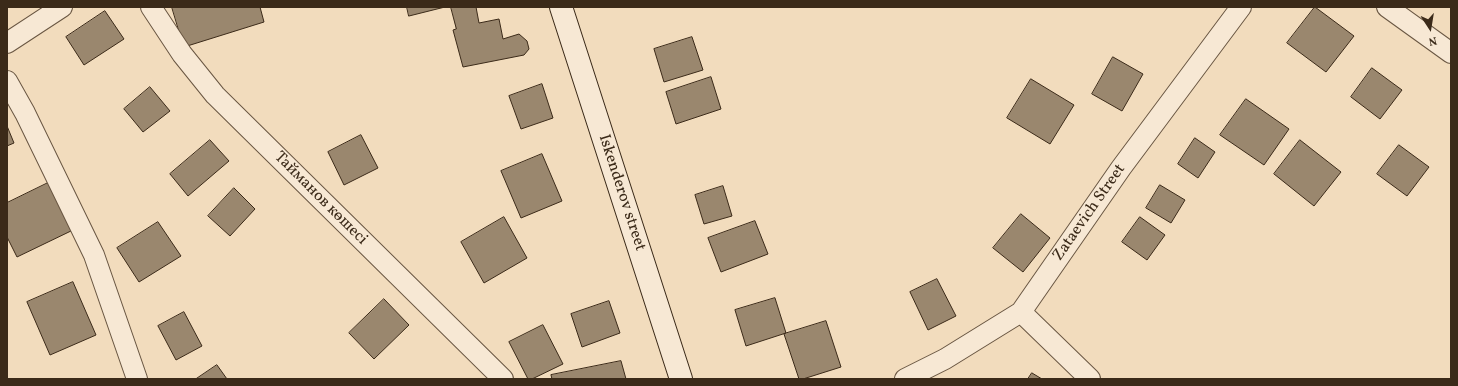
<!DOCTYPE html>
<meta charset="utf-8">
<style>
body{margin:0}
#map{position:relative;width:1458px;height:386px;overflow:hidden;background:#f2dcbd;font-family:Vollkorn,serif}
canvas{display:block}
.frame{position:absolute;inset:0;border:8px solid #3b2a19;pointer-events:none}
.north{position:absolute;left:1410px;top:8px;width:40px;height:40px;-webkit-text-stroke:3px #f7e8d4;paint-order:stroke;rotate:168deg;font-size:11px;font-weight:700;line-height:16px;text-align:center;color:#3b2a19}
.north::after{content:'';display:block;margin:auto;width:14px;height:18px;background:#3b2a19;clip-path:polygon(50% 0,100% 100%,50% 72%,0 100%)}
</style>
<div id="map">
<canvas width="1458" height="386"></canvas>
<div class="frame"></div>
<div class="north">N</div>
</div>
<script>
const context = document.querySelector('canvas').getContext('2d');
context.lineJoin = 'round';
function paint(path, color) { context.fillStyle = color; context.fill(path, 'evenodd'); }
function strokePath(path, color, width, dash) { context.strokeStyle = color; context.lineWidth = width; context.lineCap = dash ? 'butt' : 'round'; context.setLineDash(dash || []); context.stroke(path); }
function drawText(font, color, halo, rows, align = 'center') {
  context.font = font + ' Vollkorn,serif'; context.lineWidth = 3; context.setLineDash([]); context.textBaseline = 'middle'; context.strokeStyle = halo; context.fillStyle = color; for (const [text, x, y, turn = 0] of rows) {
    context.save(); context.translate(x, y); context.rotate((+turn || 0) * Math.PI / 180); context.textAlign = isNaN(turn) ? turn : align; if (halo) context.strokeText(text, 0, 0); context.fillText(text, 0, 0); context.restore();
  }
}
const building = new Path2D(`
 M172,7H260L264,22L184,47Z
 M407,7H445L409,16Z
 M451,7H476L479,23L499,19L503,39L519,34L527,41L529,49L524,55L463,67L453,30L456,29Z
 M1315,7L1354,36L1326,72L1287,43Z
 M105,11L124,39L84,65L66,37Z
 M692,37L703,70L664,82L654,49Z
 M1113,57L1143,74L1122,111L1092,94Z
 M1372,68L1402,90L1380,119L1351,97Z
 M711,77L721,109L676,124L666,92Z
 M1031,79L1074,105L1050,144L1007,118Z
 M542,84L553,118L521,129L509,96Z
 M150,87L170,111L143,132L124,109Z
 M1246,99L1289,129L1264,165L1220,135Z
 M7,126L14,143L7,146Z
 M361,135L378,168L344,185L328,152Z
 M1195,138L1215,152L1198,178L1178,164Z
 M210,140L229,161L188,196L170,174Z
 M1300,140L1341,172L1314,206L1274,174Z
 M1399,145L1429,167L1407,196L1377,174Z
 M542,154L562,201L521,218L501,171Z
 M50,182L73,230L17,257L7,237V203Z
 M1160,185L1185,200L1171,223L1146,208Z
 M723,186L732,216L704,224L695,195Z
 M234,188L255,209L230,236L208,216Z
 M1021,214L1050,238L1023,272L993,248Z
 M504,217L527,258L484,283L461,242Z
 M1140,217L1165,235L1147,260L1122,242Z
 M755,221L768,254L721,272L708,238Z
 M158,222L181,256L139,282L117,248Z
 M937,279L956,316L928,330L910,292Z
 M73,282L96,335L50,355L27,302Z
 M775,298L786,333L746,346L735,310Z
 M384,299L409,325L374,359L349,333Z
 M609,301L620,333L582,347L571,314Z
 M184,312L202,346L176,360L158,326Z
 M826,321L841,367L803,379H799L784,334Z
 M543,325L563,364L532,379H528L509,342Z
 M621,361L626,379H552L551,375Z
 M217,365L227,379H196Z
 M1032,373L1042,379H1028Z`);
const street = new Path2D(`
 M151,7L182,54L215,95L503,379
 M1387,7L1451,53
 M7,43L62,7
 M7,81L25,113L94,255L137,379
 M1021,312L1090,379
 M905,379L945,359L1021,312L1121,168L1241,7`);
const secondary = new Path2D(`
 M561,7L681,379`);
const streetNames = [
 ["Iskenderov street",621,193,72],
 ["Тайманов көшесі",320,199,45],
 ["Zataevich Street",1090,213,-55]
];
paint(building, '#9a876e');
strokePath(building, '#3b2a19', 1);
strokePath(street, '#695642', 22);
strokePath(secondary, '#3b2a19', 24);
strokePath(street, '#f7e8d4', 20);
strokePath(secondary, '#f7e8d4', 22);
drawText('16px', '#3b2a19', '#f7e8d4', streetNames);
</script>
